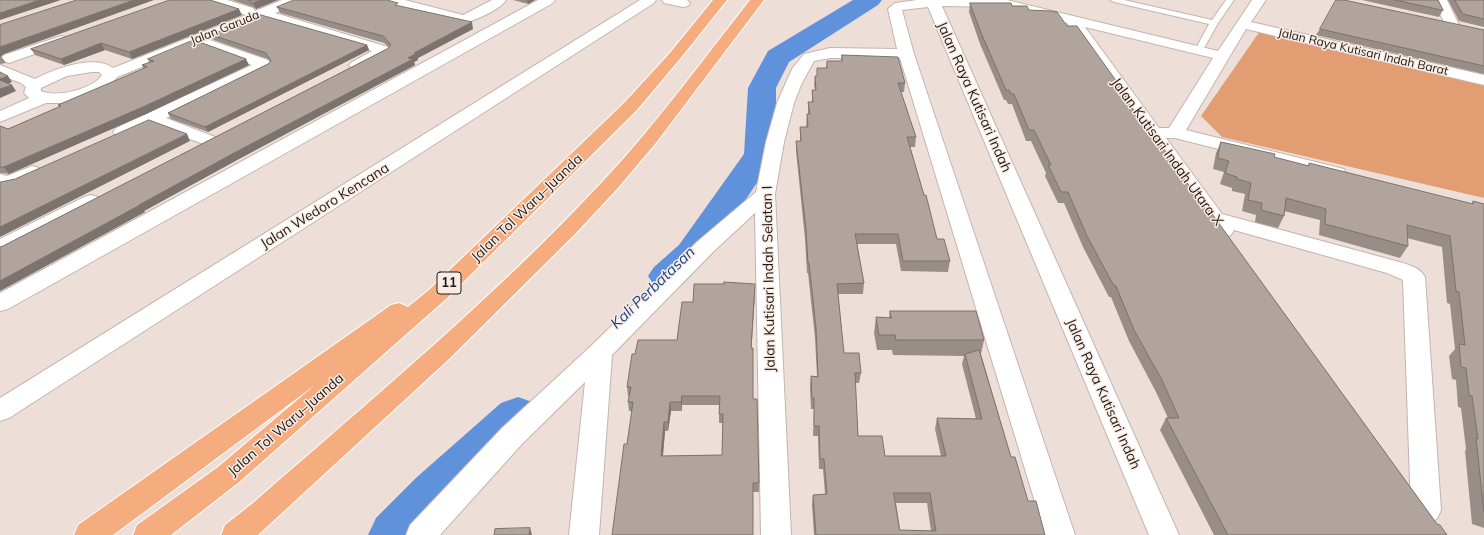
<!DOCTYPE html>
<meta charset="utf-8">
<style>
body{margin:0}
canvas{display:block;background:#eddfd7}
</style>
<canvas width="1484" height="535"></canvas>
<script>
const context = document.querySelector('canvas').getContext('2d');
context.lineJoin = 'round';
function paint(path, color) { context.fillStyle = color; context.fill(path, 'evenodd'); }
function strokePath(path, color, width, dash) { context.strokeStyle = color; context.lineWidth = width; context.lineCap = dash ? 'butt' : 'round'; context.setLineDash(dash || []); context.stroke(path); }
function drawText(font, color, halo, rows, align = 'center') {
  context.font = font + ' Mulish,sans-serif'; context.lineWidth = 3; context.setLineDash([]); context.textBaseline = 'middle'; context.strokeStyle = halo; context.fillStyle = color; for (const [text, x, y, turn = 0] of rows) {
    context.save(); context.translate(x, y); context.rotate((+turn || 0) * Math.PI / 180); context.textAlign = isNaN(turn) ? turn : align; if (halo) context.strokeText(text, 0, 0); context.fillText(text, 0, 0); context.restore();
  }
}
const green = new Path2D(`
 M1260,31L1484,83V198L1222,137L1201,116Z`);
const river = new Path2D(`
 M853,0H882L878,5L789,62L776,88V154L705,261L682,285L668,289L654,285L648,276L654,267L679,245L744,154L748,88L768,51Z
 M518,397L535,403L542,416L535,429L453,509L429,535H368L376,518L417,477L501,403Z`);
const lane = new Path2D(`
 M1110,0H1124L1212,20L1226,0H1234L1218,23L1203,50L1199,52L1195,50L1209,24L1114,2Z`);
const street = new Path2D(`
 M206,0H227L253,8L255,11L282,0H301L299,3L275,13L388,47L391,50C385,59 362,71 352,68L349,65L352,62L372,51L263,18L210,40L268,60L272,65L269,68L166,118L215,137L218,141L215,145L209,146L152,125L128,136L122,137L116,136L113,132L116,128L252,65L197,45L117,77L112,84L93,95L62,103H46L0,122V111L29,98L24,93L26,87L21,83L0,75V65L35,79C54,69 94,54 113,68L246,15L208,3ZM92,72H99L102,75C93,89 56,98 41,91V88L67,76Z
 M382,0H405L463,15L492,0H506C500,10 474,21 463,23L384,3Z
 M538,0H555L553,3L8,309L0,311V293Z
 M640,0H656L654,3L9,418L0,421V398Z
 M662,0H687L690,3L688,6L683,7L664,3Z
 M917,0H1007L1218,51L1252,0H1266L1251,22L1484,75V85L1246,29L1186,130L1344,169L1346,173L1344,177L1337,179L1175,138H1166L1222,214L1403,263C1412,266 1420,268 1425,277L1441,510L1437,519L1426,523L1415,519L1411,510L1403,280L1387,273L1234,230L1231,235L1224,237L1217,235L1067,23L1003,7L942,6L1179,535H1149L928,7L902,10L914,54L1075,535H1045L900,58H830L814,61L801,85L794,103L784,142L775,194L791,535H761L755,213L714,251L612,355L599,535H569L585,382L522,444L440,535H406L410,525L502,428L591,346L698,241L756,192L766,142L777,103L792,69L804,54L830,48L897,49L888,9L895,3ZM1085,27L1213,58L1169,128H1159Z
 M1433,0H1447L1459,25L1457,28L1452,29L1447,28Z
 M61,36L66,37L68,40L66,43L9,63L4,61L1,58L4,55Z
 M32,166L39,168L41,172C37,179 19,187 10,188C7,188 3,186 0,186V174L7,176Z
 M91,195L98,197L101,201L98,205L8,252L0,254V239L84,197Z`);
const highway = new Path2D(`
 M713,0H727L679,60L636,111L446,299L238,483L171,535H133L137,525L218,467L315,385L113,535H74L78,525L391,305L399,303L408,307L430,289L624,103L669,54Z
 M750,0H764L655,144L617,189L576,233L449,359L258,535H221L225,525L253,503C373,398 496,296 604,180C657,123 702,61 750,0Z`);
const wall = new Path2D(`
 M232,0H278L256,9L253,7Z
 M513,0H535L528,4Z
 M1362,0H1438L1443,10L1439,17Z
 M1448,0H1484V27L1459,21Z
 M970,3L1012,6L1029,10L1067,26L1127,96L1126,100L1206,209L1207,207L1437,524L1447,535H1214L1160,430L1166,418H1168L1156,392L1129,341L1111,297H1109L1083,247L1064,203H1058L1045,176L1046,173L1031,141H1026L1012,104H1008L1006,100H1004L980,44L969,12Z
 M399,6L473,29L418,58V60L414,62L415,65L237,160L144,211L145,212L0,291V247L3,246L387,49L389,47L384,43L280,13L277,7Z
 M242,15L132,59L105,50L64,65L35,55L31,49Z
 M0,25L4,54L1,56L6,63L0,64Z
 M1320,29L1484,30V74L1316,35Z
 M212,35L367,45L369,50L208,132L171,119L168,113L268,64L270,61L268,59L214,40Z
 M842,55L905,83L904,92H901L916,137L915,147H910L937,239L950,261L948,272L901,271L896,244H857L864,283L863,294H838L844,353L861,373L859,383H855L858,436L885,456H941L935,429L937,418L976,419L962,364L964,356L893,355L892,350H877L874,333L876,317L889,318L890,311L984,340L981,354L1011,457L1028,501L1045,535H814L812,505L813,495L825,494L823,469H819L818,436H813L814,409H811L810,387L811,376H817L815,338L808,273H807L805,239L796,151V141H800V127H806L807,114H808V102H812V90H815L814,85L815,76H817L826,68L827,61H841ZM896,503H927L931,531L900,530Z
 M148,59L249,65L146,114L9,174L0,173V126L8,129L59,107L58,105L144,69L142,65L149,62Z
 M1221,142L1274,157L1308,166L1309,163L1471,204L1473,201L1484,204V528L1472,524L1465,451L1466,449L1461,408L1458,407L1456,380L1452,379L1449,356L1455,349L1450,304L1447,303L1442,247L1407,238L1408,246L1400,258L1319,235L1320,220L1284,211V216L1278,228L1255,222L1256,215L1242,211L1245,194L1232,191V188L1220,184L1224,172L1213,169L1216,153Z
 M755,292L751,348L753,399L759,483V492H753L627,444L632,411H629L628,402L629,396H628L627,387L635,354L677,340L693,302ZM682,405H719V423H723L722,455L663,456L665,431H668L671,411H682Z`);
const shadedWall = new Path2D(`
 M40,0H61L0,20V13Z
 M134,0H154L4,54L0,57V47Z
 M261,0H278L256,9L253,3Z
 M527,0H535L528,4Z
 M239,9L242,15L132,59L129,52Z
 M472,22L473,29L418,58V60L414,62L415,65L237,160L144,211L145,212L0,291V281L408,58L414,53Z
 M101,43L105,50L64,65L61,59Z
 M367,45L369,50L208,132L205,127Z
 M246,59L249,65L146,114L9,174L4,167Z
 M8,76L12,82L2,86L0,83V79Z
 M12,85L16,91L0,98V89Z
 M187,134L190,141L0,237V227Z
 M755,284V292L751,357V348Z
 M682,396V411L681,402Z
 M670,402L671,411L668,431V422Z
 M664,422L665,431L662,465L661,456Z
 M530,528L532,535H529Z`);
const building = new Path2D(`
 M0,0H40L0,13Z
 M77,0H134L0,47V25Z
 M170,0H210L239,9L129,52L101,43L61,59L31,49Z
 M249,0H261L253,3L251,1Z
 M294,0H387L398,3L395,5L472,22L414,53H417L408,58L413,59L234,153L139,205H140L0,281V247L3,246L387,49L391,45L383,36L277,7Z
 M1336,0H1344L1484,30V66L1320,29Z
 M1395,0H1438L1443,10Z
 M1455,0H1484V19L1463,14Z
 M970,3H1011L1012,6H1027L1029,10L1051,11L1057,12L1067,26H1077L1127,96H1123L1164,149L1206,210L1207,207L1437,524L1440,525L1447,535H1228L1166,418H1179L1162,380L1134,330L1116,286H1114L1087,236L1068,192H1061L1048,165H1051L1034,130H1029L1014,94H1011L1009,90H1006L982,35Z
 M261,15L367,45L205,127L168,113L268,64L271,61L266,53L212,35Z
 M194,40L246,59L143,107L4,167H0V126L8,129L61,106L58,105L147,67L142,65L154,61L148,59Z
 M842,55L898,57L905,83H898L916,137H907L924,195H926L937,239H944L950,261H903L898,234H855L864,283L837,284L844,353H859L861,373H855L858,436H882L885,456H946L937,418L982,419L965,354L979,350L1011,457H1015L1028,501H1036L1045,535H816L813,495L827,494L824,459H820L819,426H814V398H812L811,376L818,377L816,328L809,263H808L806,229L796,141H801L800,127H808L807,114H810L808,102H813L812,90H816L815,76H817V68H827V61H842ZM894,493H930L936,531L900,530Z
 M0,72L8,76L0,79Z
 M0,80L12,85L0,89Z
 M149,120L187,134L0,227V182H1L15,179Z
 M1221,142L1275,154L1274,157L1309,166V163L1473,204V201L1484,204V512L1476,438L1478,439L1472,396L1469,395L1466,368L1461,367L1459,344L1465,345L1459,292L1456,291L1450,236L1407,225L1408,246L1325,224L1326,209L1286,198L1284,216L1261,210L1262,203L1248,200L1251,183L1237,179V177L1225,173L1229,161L1218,158Z
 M724,282L755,284L751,348H753V399H757L759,483H753V535H612L624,444H627L633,402H628L631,387H627L632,354H635L638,340H677L682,302H693L694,284H724ZM682,396H720L719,414H723L722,455L661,456L664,422H668L670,402H681Z
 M890,311H976L984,340H896L895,335H879L876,317L891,318Z
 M530,528L529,535H494L495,529Z`);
const farStreetnames = [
 ["Jalan Garuda",225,28,-22],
 ["Jalan Raya Kutisari Indah Barat",1363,52,13]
];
const shields = [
 [449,283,24]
];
const shieldNames = [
 ["11",449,283]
];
const streetNames = [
 ["Jalan Raya Kutisari Indah",974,97,66],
 ["Jalan Kutisari Indah Utara X",1167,152,54],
 ["Jalan Wedoro Kencana",325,206,-32],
 ["Jalan Tol Waru–Juanda",527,208,-44],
 ["Jalan Kutisari Indah Selatan I",769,279,-91],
 ["Jalan Raya Kutisari Indah",1103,394,66],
 ["Jalan Tol Waru–Juanda",286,425,-41]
];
const waterNames = [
 ["Kali Perbatasan",653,288,-44]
];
paint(green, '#e39d72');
paint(river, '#6092db');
strokePath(lane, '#c3b5ae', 2);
strokePath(street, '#c3b5ae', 2);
strokePath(highway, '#fff', 2);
paint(lane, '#fff');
paint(street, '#fff');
paint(highway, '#f5ac7f');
paint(wall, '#988d87');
paint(shadedWall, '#7c736e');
paint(building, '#b1a49d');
strokePath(building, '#7c736e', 1);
drawText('12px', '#1f1a17', '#faece4', farStreetnames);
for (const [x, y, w] of shields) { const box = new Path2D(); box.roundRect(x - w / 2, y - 11, w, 22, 3); context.fillStyle = '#faece4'; context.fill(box); strokePath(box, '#1f1a17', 1); }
drawText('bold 13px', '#1f1a17', null, shieldNames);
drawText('14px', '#1f1a17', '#faece4', streetNames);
drawText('italic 15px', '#154587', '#faece4', waterNames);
</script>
